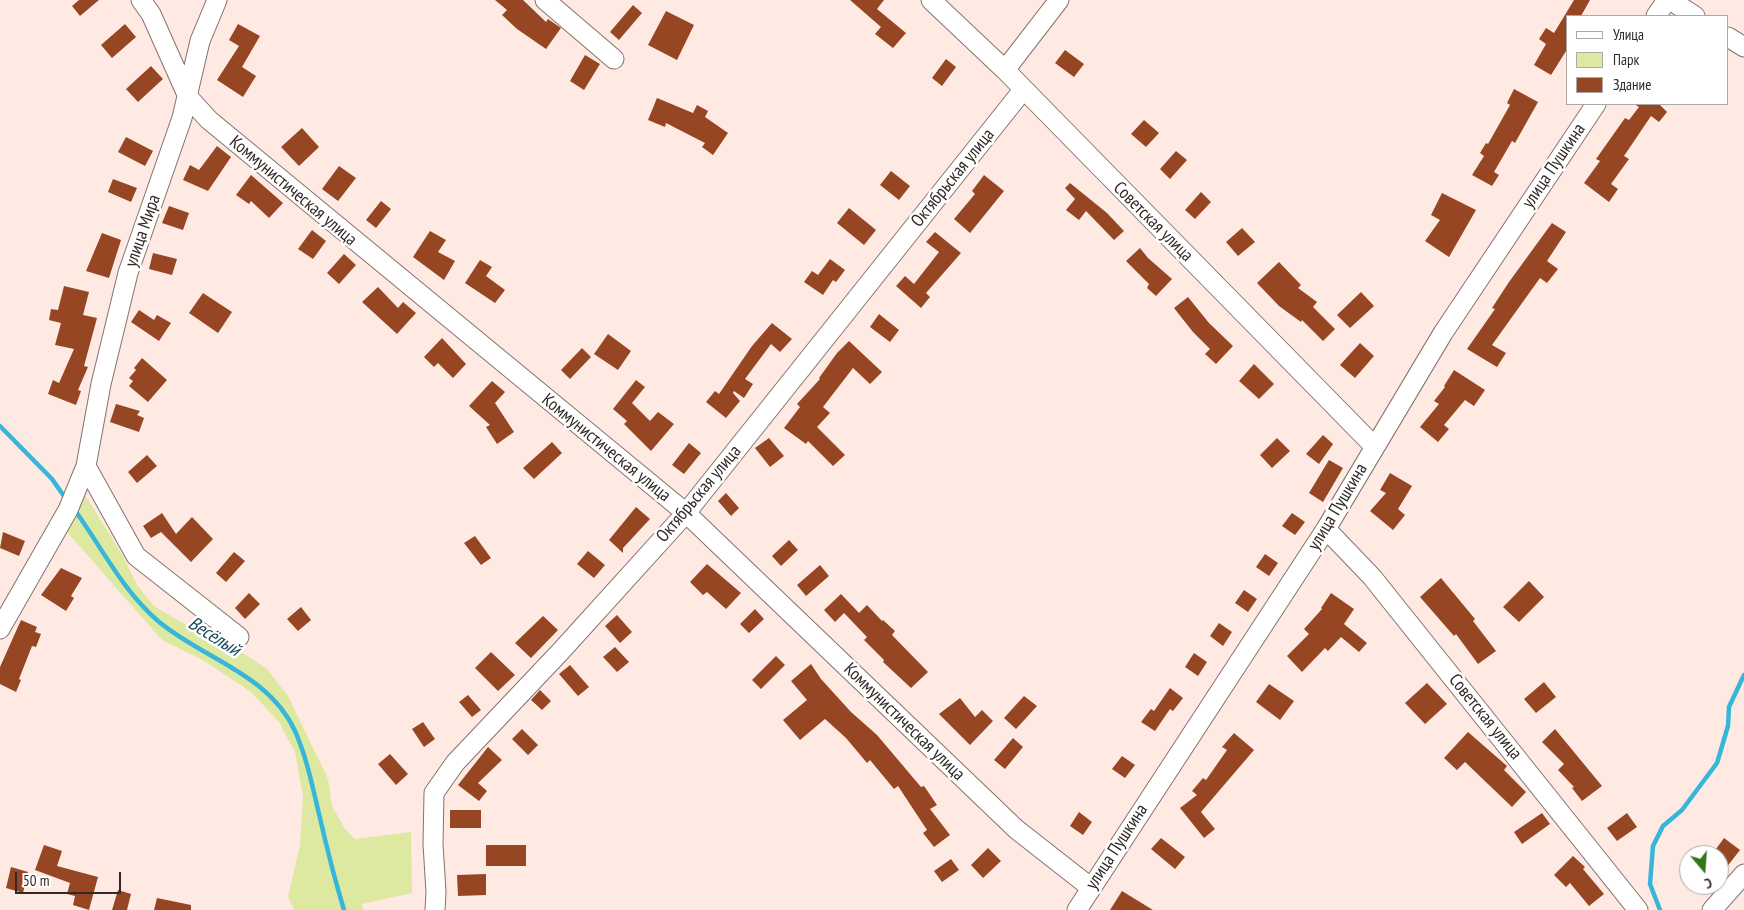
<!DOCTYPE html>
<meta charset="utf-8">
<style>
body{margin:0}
#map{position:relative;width:1744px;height:910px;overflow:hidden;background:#feeae2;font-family:"PT Sans Narrow",sans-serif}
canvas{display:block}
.legend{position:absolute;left:1566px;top:15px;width:162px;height:90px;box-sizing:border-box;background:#fff;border:1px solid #ada9a8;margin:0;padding:6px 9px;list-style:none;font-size:15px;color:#312926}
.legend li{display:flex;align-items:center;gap:10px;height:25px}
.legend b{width:25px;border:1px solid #ada9a8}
.north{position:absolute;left:1679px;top:845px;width:50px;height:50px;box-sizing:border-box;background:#fff;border:1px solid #ada9a8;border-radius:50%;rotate:162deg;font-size:14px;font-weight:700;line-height:20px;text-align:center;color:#312926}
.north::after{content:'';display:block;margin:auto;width:18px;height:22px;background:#317617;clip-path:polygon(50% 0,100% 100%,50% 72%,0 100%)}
.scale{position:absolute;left:15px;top:872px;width:106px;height:22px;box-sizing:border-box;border:2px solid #312926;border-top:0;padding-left:6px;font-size:15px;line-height:18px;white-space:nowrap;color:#312926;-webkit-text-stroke:4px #fff;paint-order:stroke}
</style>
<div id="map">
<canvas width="1744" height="910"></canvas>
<ul class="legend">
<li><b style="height:6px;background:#fff"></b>Улица</li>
<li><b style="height:14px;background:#dde9a0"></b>Парк</li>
<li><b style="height:14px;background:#964623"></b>Здание</li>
</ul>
<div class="north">С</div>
<div class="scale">50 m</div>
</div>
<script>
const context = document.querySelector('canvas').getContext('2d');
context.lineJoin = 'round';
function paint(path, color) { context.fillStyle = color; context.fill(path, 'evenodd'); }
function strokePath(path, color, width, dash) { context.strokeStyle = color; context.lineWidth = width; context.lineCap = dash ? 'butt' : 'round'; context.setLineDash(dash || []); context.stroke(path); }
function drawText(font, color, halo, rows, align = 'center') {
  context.font = font + ' "PT Sans Narrow",sans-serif'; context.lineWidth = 5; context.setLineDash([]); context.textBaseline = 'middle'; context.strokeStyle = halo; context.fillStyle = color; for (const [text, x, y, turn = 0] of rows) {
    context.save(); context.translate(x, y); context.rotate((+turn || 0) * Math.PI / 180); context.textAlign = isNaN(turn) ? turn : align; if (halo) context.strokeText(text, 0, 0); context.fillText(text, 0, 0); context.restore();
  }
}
const green = new Path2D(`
 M80,487L123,556L137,585L154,606L207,637L228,643L267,669L288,696L328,779L332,806L345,829L355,839L411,832L412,893L362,904L364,910H294L288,896L300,846L303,796L295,752L279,722L251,692L203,660L162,640L60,524Z`);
const stream = new Path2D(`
 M0,426L52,479L66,499
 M74,509C101,546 122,590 158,621C203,659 268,673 295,731C307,758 313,789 320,818C327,849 335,880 344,910
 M1660,910L1650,884L1653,846L1663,826L1682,810L1717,763L1728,726L1729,707L1744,675`);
const building = new Path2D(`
 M79,0H99L80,16L72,6Z
 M495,0H523L546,22L548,19L561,28L546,49L517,29L502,15L507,10Z
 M850,0H884L877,9L906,33L893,48L875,34L881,27Z
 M1574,0H1590L1581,16H1568V48L1551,75L1534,65L1546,44L1539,39L1546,28L1554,33Z
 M633,5L642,13L619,40L610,32Z
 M666,11L694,25L677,60L648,45Z
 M125,24L136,37L112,58L101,45Z
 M238,24L260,36L242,67L256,76L243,97L217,80L239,46L229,40Z
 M1065,50L1084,64L1074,77L1055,63Z
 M585,55L600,64L584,90L570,81Z
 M946,59L956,67L942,86L932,78Z
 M151,66L163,79L138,102L126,89Z
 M1514,89L1538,102L1515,143L1512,141L1494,172L1499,175L1492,186L1472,175L1484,156L1480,153L1486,143L1488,144L1510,105L1507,103Z
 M657,98L693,113L697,105L708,111L705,117L728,133L713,155L702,147L705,143L666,123L665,127L648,120Z
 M1634,104H1659L1667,112L1659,122L1651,116L1624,156L1629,159L1611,184L1618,189L1609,202L1584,183L1600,161L1596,159L1625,118L1629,120L1639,107Z
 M1144,120L1159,133L1146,147L1131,134Z
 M302,128L319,147L299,166L281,147Z
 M126,137L153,151L145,166L118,152Z
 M217,146L231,157L208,191L183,180L190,165L199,170Z
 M1176,151L1187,160L1170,179L1160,169Z
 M339,166L356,178L338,201L322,189Z
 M891,171L910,186L899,200L880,185Z
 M251,175L283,203L269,218L251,201L249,204L236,195Z
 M984,175L1004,191L970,233L954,219L975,194L972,191Z
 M113,179L137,188L131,202L108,192Z
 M1070,183L1107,213L1124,231L1114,240L1086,211L1079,220L1066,210L1075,199L1065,188Z
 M1201,192L1211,202L1195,219L1185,210Z
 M1442,193L1476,210L1449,257L1425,241L1440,220L1431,215Z
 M381,201L391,209L376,228L366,220Z
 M169,206L189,213L183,230L162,223Z
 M849,208L876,230L864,245L837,223Z
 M1552,223L1566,232L1547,261L1558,269L1547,283L1540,278L1492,345L1506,353L1497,367L1467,349L1495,309L1492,308L1509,282Z
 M1242,228L1255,242L1238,256L1226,242Z
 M312,230L326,241L313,259L298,249Z
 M430,231L446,240L438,252L455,261L444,280L413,257Z
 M935,232L961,253L926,293L930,297L921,308L896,286L905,276L914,284L939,252L926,242Z
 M102,233L121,240L109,278L86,271Z
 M1140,248L1148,258L1172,279L1156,296L1147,288L1149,284L1126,261Z
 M153,253L177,259L172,275L149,269Z
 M344,254L356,265L339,284L327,273Z
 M830,259L845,270L836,282L833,280L823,295L804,282L812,271L818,275Z
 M480,260L492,267L486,276L505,290L495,303L465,283Z
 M1279,262L1301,285L1298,288L1317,302L1313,307L1335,329L1323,341L1302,320L1301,322L1279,306L1257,283Z
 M64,286L89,292L83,315L97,318L84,366L88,367L78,390L81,391L76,405L48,394L53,380L59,383L74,349L55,345L61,323L49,320L51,309L58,310Z
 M378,287L398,308L403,302L416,313L397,334L362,302Z
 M1361,292L1374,306L1350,328L1337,315Z
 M203,293L232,312L218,333L189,313Z
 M1188,297L1209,323L1233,346L1216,364L1205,354L1210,349L1193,332L1174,308Z
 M139,310L154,320L157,315L171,323L159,341L131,322Z
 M879,314L899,330L890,342L870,327Z
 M772,323L792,339L780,352L771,344L745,379L753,384L744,398L734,391L733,393L740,401L726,418L706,402L715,391L719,394L752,346Z
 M608,334L631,351L618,370L594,354Z
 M442,338L466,364L453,378L438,363L434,367L424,357Z
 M849,341L882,372L870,384L853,368L823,407L830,413L817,427L845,455L833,466L808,441L806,444L784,428L800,407L797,404L820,379L819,378L837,353Z
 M1360,343L1374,356L1355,378L1340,365Z
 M582,348L591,357L570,379L561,370Z
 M142,358L167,380L148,402L129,386L133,381L129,378L136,370L134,368Z
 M1254,364L1274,384L1259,399L1239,381Z
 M1454,370L1485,390L1474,406L1465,400L1444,425L1449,429L1438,442L1420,427L1439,404L1434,401L1445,387L1444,386Z
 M636,380L645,387L632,403L650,421L658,412L674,424L651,451L624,424L627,421L613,409Z
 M492,381L505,392L495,403L514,432L497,444L486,427L490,425L469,406Z
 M116,404L140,411L137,415L144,418L139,432L110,422Z
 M1323,435L1333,444L1319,464L1306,454Z
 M769,438L784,456L770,467L755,448Z
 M1277,438L1290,451L1272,468L1260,455Z
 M552,442L562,453L534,479L523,468Z
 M689,443L701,453L684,474L672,465Z
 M147,455L157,466L137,483L128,472Z
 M1329,460L1343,468L1323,502L1309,493Z
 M1390,473L1412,486L1398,509L1405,515L1393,530L1370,511L1386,493L1380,490Z
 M726,493L739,508L731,516L718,501Z
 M636,507L650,519L623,548V553L609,540Z
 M162,513L176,534L192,517L213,539L191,562L161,532L151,538L143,526Z
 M1292,513L1305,522L1295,535L1282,526Z
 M3,532L25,541L19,556L0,548Z
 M475,536L491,558L481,565L464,543Z
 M789,540L798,550L781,566L772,556Z
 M588,551L605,565L594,578L577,564Z
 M234,552L245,561L226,582L216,573Z
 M1265,554L1278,563L1269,576L1256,567Z
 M707,564L741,593L726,609L707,592L703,595L690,582Z
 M820,565L829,576L806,596L797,585Z
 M61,568L82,578L71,596L74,598L66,611L41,595Z
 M1441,578L1475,619L1473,621L1496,651L1478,664L1456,634L1454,636L1420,597Z
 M1529,581L1544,597L1519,622L1503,607Z
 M1244,590L1257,599L1248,612L1235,603Z
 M249,593L260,604L245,619L235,608Z
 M1331,593L1354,609L1344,624L1367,643L1359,652L1341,637L1328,651L1325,648L1302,672L1287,656L1309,634L1304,629L1322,609L1321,608Z
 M841,594L859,613L867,605L882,621L883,620L895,631L892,635L928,672L911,688L883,662L884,660L864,640L867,637L844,613L835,622L824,610Z
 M301,607L311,620L298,631L287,619Z
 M755,609L764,619L749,633L740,624Z
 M617,615L632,632L620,643L605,626Z
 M543,616L558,630L531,658L515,643Z
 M21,620L37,627L35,632L41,634L36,647L32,646L19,679L21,680L16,692L0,684V667Z
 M1219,623L1232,632L1223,646L1210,636Z
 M615,647L629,662L617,672L603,657Z
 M491,652L515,675L498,691L475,668Z
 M1194,653L1207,662L1198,676L1185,667Z
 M776,656L785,665L761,689L752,680Z
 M811,664L821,679L851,712L877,735L921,787L924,786L937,805L930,809L950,835L934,847L923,833L927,830L898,786L894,789L870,760L867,763L846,738L825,719L800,740L783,720L807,700L791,681Z
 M570,665L589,687L578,696L559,674Z
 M1544,682L1556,697L1536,713L1524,699Z
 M1427,683L1447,704L1425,724L1405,703Z
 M1269,684L1294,701L1280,720L1256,702Z
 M1170,688L1183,698L1173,711L1170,709L1155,731L1141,722L1151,709L1154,711Z
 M540,690L551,701L542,710L531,700Z
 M468,695L481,710L472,717L459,702Z
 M1024,696L1037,706L1016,729L1004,718Z
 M960,698L975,717L982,710L993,721L970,745L939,714Z
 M423,722L435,739L424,747L412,729Z
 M522,729L538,745L528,755L512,739Z
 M1555,729L1602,786L1582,801L1572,788L1574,787L1558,770L1564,764L1542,742Z
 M1468,732L1507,766L1504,770L1526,792L1512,807L1465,762L1457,770L1444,758Z
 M1234,733L1254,750L1201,812L1215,829L1204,838L1180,808L1197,795L1192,791L1203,778L1206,780L1227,750L1222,747Z
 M1013,738L1023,747L1005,769L994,760Z
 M488,747L502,760L478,783L487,791L479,801L458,785Z
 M390,754L408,774L396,785L378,764Z
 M1122,756L1135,765L1125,778L1112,769Z
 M450,810H481V828H450Z
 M1079,812L1092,822L1083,835L1070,826Z
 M1542,813L1550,824L1522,844L1514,832Z
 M1627,813L1637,827L1617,841L1607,828Z
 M1161,838L1185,857L1175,869L1151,849Z
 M1724,838L1740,850L1719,877V852L1716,849Z
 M44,845L62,851L57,866L98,877L89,910L73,905L75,896L67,894L70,883L35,870Z
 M486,845H526V866H486Z
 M988,848L1001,861L983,878L971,865Z
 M1573,856L1585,867L1583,869L1604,894L1589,906L1570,883L1566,887L1554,875Z
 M951,859L959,870L942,882L934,871Z
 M11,867L28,872L23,893L6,888Z
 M486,874V895L458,896L457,875Z
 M118,890L131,894L127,910H112Z
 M1122,891L1153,910H1110Z
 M157,898L191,905V910H154Z`);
const minor = new Path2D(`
 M141,0L151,14L188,97L209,120L686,513L1016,829L1090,887
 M545,0L614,59
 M931,0L1005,70L1374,446
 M1670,0L1695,16
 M1656,16L1667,0
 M1728,37L1744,47
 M1005,70L1059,0
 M86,466L136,556L239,637
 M1326,529L1372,577L1638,910
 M0,629L68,510L86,466L101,384L128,273L182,118L200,41L217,0
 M435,910L436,892L433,844L434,793L455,763L561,651L686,513L1023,90
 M1077,910L1326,529L1443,333L1596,104
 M1712,910L1744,874`);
const streetNames = [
 ["улица Пушкина",1554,166,-56],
 ["Октябрьская улица",953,178,-51],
 ["Коммунистическая улица",293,191,40],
 ["Советская улица",1153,222,45],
 ["улица Мира",143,231,-71],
 ["Коммунистическая улица",606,448,39],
 ["Октябрьская улица",699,494,-50],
 ["улица Пушкина",1338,507,-59],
 ["Советская улица",1485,717,51],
 ["Коммунистическая улица",904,722,44],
 ["улица Пушкина",1117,847,-57]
];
const waterNames = [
 ["Весёлый",214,637,32]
];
paint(green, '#dde9a0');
strokePath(stream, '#38b6da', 4.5);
paint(building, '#964623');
strokePath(minor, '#84736c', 21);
strokePath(minor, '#fff', 19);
drawText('18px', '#312926', '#fff', streetNames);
drawText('italic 19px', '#184c5b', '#fff', waterNames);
</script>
